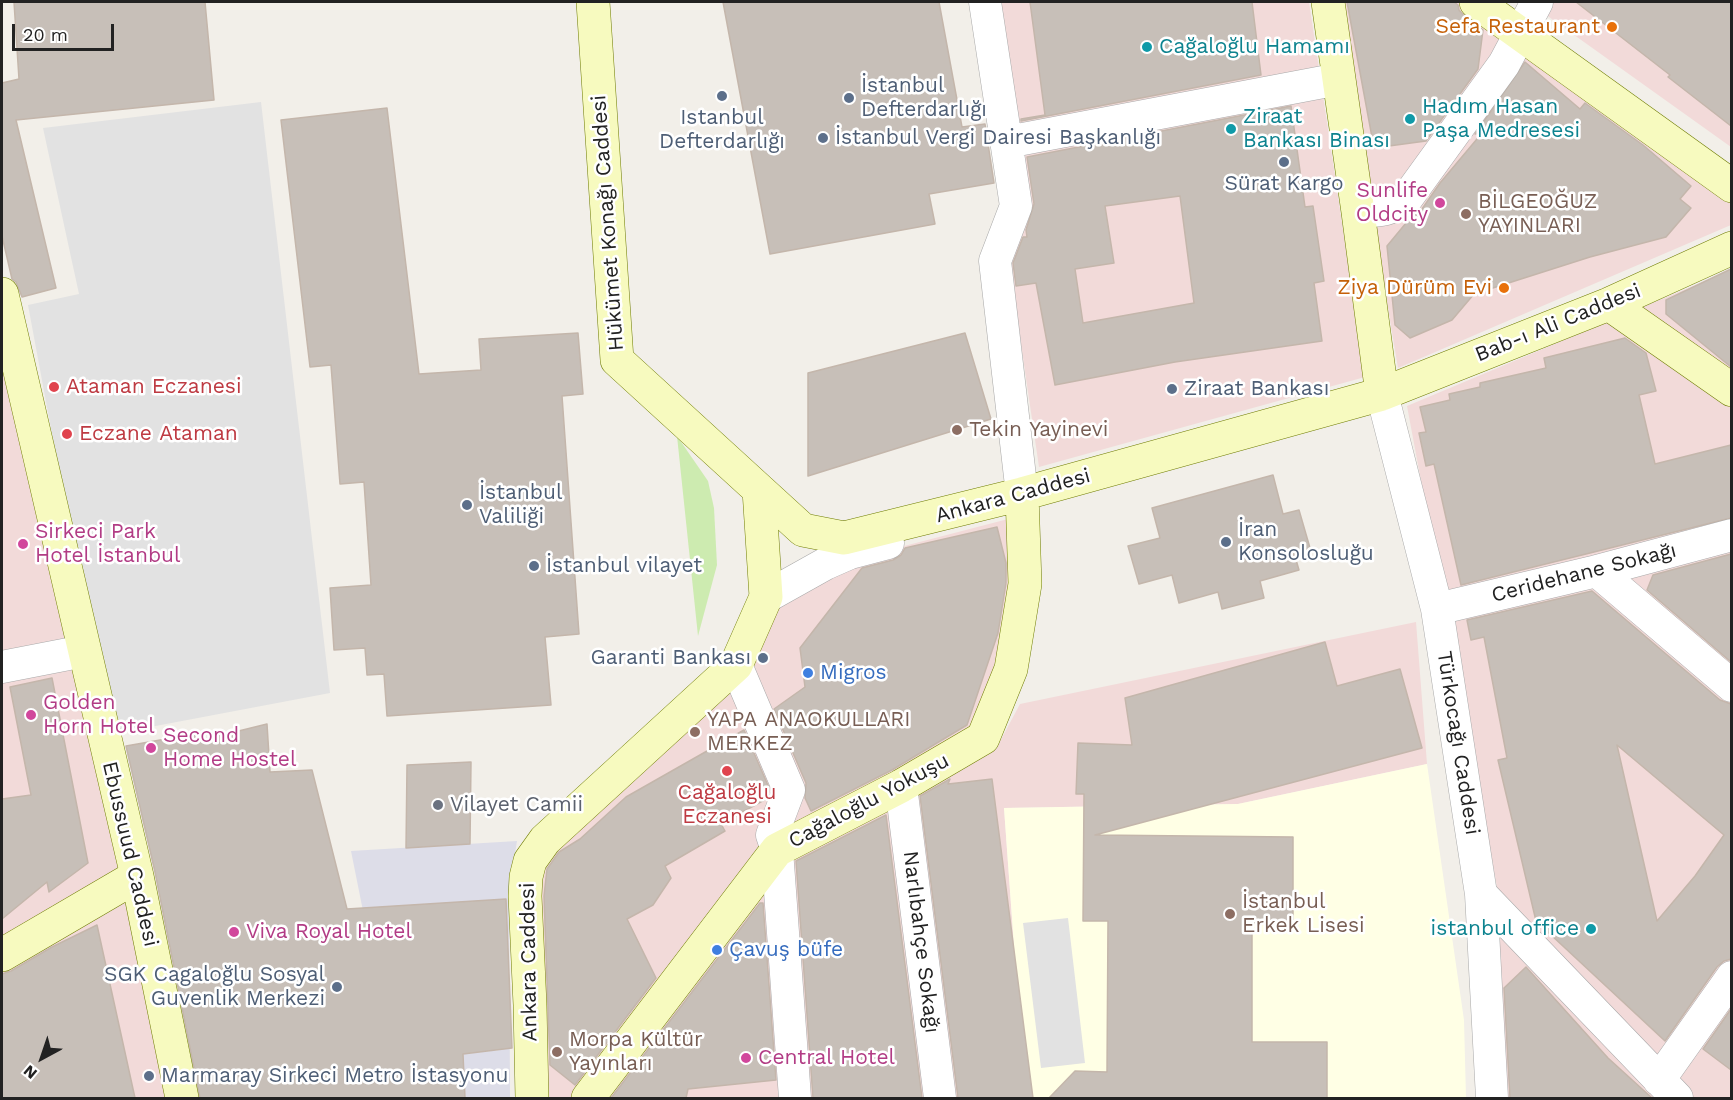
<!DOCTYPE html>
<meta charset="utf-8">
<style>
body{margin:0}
#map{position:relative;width:1733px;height:1100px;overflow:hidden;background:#f2efe9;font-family:"Work Sans",sans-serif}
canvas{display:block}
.frame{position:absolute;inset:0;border:3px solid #222;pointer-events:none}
.north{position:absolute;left:12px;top:1028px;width:60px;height:60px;-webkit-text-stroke:4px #fff;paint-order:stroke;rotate:220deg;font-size:16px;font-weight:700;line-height:24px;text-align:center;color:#222}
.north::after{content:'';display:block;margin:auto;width:21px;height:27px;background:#222;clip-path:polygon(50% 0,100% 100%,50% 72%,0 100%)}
.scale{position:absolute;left:12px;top:24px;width:102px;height:27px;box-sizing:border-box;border:3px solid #222;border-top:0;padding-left:8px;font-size:18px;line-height:21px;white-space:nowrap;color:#222;-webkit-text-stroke:4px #fff;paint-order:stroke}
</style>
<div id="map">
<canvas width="1733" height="1100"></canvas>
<div class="frame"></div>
<div class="north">N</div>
<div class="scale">20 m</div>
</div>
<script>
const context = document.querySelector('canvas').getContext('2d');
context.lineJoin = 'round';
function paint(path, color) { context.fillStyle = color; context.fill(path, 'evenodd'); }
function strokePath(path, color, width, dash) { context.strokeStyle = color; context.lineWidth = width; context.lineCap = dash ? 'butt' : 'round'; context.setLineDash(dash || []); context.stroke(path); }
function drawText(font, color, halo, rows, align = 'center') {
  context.font = font + ' "Work Sans",sans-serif'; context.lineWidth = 5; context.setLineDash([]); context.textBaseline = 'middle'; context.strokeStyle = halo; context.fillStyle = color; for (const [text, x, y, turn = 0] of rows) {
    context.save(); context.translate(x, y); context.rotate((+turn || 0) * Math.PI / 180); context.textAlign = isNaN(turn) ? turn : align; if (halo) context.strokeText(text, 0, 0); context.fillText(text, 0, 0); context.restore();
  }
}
const commercial = new Path2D(`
 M971,2H1309L1365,377L1039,467Z
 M1337,2H1462L1731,200V225L1398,368Z
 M1528,2H1731V147Z
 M1731,270V1098H1501L1499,898L1407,406Z
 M2,333L98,751L165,1098H2Z
 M1012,518L1010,616L976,730L769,843L575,1098H538L535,884L553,841L773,603L835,564Z
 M1416,622L1427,764L1238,804L1004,808L1025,1098H605L788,857L996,749L1020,704Z`);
const education = new Path2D(`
 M1427,764L1464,1020L1466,1098H1025L1004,808L1238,804Z`);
const grass = new Path2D(`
 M677,436L708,481L714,508L717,565L698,636Z`);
const parking = new Path2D(`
 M261,102L330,693L108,735L28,305L79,294L43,128Z
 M1068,918L1085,1063L1041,1068L1023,923Z`);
const plaza = new Path2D(`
 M517,841L509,890L510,1098H431L377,981L351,851ZM492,900L500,1050L464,1054Z`);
const building = new Path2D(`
 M14,2H205L214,100L16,120L56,288L22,297L16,282L12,279L2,236V83L19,79Z
 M723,2H939L962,127L985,124L994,183L929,194L935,224L770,254Z
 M1030,2H1252L1261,75L1021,121V119L1045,115Z
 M1347,2H1454L1458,5L1459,10L1465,17L1483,30L1478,69L1426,141L1374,148Z
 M1576,2H1731V126L1668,77L1670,75Z
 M1525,62L1580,109L1585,103L1643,145L1691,186L1680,199L1691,208L1666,237L1590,257L1474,294L1452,320L1410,338L1395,325L1387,246L1411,217L1422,209L1440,183L1482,133L1475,134Z
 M1291,106L1305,207L1313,206L1324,281L1314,283L1322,341L1175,362L1055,385L1036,283L1016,286L1013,263L1023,237H1027L1026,230L1034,204L1027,157ZM1180,196L1194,303L1083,323L1075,269L1114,263L1105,206Z
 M387,108L419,374L481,370L479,339L578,333L583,394L562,396L579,634L545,637L551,705L387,716L384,674L367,675L365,648L334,650L330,588L371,585L364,482L340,484L331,365L310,367L281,120Z
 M1731,269V367L1666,314V300Z
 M965,333L991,419L808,476V373Z
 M1625,338L1646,353L1656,391L1639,395L1655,464L1731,445V518L1461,585L1434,464L1426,466L1419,433L1426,432L1420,407L1450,400L1449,394L1480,387V383L1546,368L1544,358Z
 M1273,475L1283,514L1299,510L1310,548L1294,553L1299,570L1260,581L1264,598L1222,609L1218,592L1179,603L1172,575L1139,584L1128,546L1160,538L1152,508Z
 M997,527L1006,563V583L998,633L967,725L892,770L811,811L805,798L806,783L774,709L805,687L800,648L862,568L893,560L901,555L905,548Z
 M1731,554V662L1647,590L1653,575Z
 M1592,591L1720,700L1731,704V959L1724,961L1717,967L1665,1041L1536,921L1498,760L1507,758L1484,637L1471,640L1467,620ZM1617,745L1724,835L1695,876L1657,921Z
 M1325,642L1337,686L1400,669L1422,748L1095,835L1293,837V923H1252V1042H1327V1098H1049L1075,1071L1107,1072L1108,921H1083L1084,794H1076L1078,743L1132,745L1125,698Z
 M52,678L88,863L49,892L47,882L2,919V799L31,795L10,687Z
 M267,724L270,772L312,770L347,909L506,899L512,1048L463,1054L465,1098H200L155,872L126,746L200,733L202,740Z
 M744,730L770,790L766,799L721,824L725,831L665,866L671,878L653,905L627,919L656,978L575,1085L550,1065L544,896L547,869L559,852L580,839L626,797Z
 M471,762L470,844L406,848L407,765Z
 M950,779L948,784L992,779L1033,1098H958L920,796Z
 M886,815L922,1098H813L796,861Z
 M760,903H763L776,1080L688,1089L686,1098H611Z
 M97,925L135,1098H2V974L11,971L52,947Z
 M1526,967L1608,1058L1652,1098H1510L1504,988Z
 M1731,1009V1070L1703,1049Z`);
const street = new Path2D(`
 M985,2L1016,206L995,261L1022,494
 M1007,142L1339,79
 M1358,212C1377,211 1392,211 1407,198L1504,64L1537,2
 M1382,394L1437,609L1481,894L1492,1098
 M1597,571L1732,686
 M766,597L825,564L850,553L888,543
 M1437,609L1597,571L1732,535
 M736,665L789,790L772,835L777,850L795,1098
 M2,667L84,651
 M901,786L940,1098
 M1481,894L1677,1098
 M1659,1080L1732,977`);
const secondary = new Path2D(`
 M593,2L617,360L803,530L844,538L1022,494L1382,394L1609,304L1732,248
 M1328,2L1358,212L1382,394
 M1476,2L1732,186
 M2,294L137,876L182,1098
 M1609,304L1732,390
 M2,955L137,876
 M532,1098L530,1005L525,896L526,877L530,861L545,840L736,665L766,597L759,490
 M588,1098L777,850L901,786L983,738L1011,669L1025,584L1022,494`);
const markers = [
 [1612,27,6,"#e8710a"],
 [1147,47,6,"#0f9aa8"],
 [722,96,6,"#5c6f8a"],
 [849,98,6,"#5c6f8a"],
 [1410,119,6,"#0f9aa8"],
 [1231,129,6,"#0f9aa8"],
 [823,138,6,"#5c6f8a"],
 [1284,162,6,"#5c6f8a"],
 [1440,203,6,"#d1479c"],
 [1466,214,6,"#8d6e63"],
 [1504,288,6,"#e8710a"],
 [54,387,6,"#e0444e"],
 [1172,389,6,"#5c6f8a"],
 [957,430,6,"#8d6e63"],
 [67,434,6,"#e0444e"],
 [467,505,6,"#5c6f8a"],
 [1226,542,6,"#5c6f8a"],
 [23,544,6,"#d1479c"],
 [534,566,6,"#5c6f8a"],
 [763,658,6,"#5c6f8a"],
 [808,673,6,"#3f7fe0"],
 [31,715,6,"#d1479c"],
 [695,732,6,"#8d6e63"],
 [151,748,6,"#d1479c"],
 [727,771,6,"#e0444e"],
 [438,805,6,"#6b7280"],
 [1230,914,6,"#8d6e63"],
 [1591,929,6,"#0f9aa8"],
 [234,932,6,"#d1479c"],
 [717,950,6,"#3f7fe0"],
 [337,987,6,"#5c6f8a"],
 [557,1052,6,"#8d6e63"],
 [746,1058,6,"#d1479c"],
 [149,1076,6,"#5c6f8a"]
];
const foodNames = [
 ["Sefa Restaurant",1600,27],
 ["Ziya Dürüm Evi",1492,288]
];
const cultureNames = [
 ["Cağaloğlu Hamamı",1159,47],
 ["Hadım Hasan",1422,107],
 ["Paşa Medresesi",1422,131],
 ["Ziraat",1243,117],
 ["Bankası Binası",1243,141],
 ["istanbul office",1579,929,"right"]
];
const serviceNames = [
 ["İstanbul",861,86],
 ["Defterdarlığı",861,110],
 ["Istanbul",722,118,"center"],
 ["Defterdarlığı",722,142,"center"],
 ["İstanbul Vergi Dairesi Başkanlığı",835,138],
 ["Sürat Kargo",1284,184,"center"],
 ["Ziraat Bankası",1184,389],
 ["İstanbul",479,493],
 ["Valiliği",479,517],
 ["İran",1238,530],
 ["Konsolosluğu",1238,554],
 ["İstanbul vilayet",546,566],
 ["Garanti Bankası",751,658,"right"],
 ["SGK Cagaloğlu Sosyal",325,975,"right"],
 ["Guvenlik Merkezi",325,999,"right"],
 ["Marmaray Sirkeci Metro İstasyonu",161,1076]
];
const hotelNames = [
 ["Sunlife",1428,191,"right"],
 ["Oldcity",1428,215,"right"],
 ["Sirkeci Park",35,532],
 ["Hotel İstanbul",35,556],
 ["Golden",43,703],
 ["Horn Hotel",43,727],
 ["Second",163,736],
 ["Home Hostel",163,760],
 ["Viva Royal Hotel",246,932],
 ["Central Hotel",758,1058]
];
const educationNames = [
 ["BİLGEOĞUZ",1478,202],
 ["YAYINLARI",1478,226],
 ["Tekin Yayinevi",969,430],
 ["YAPA ANAOKULLARI",707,720],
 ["MERKEZ",707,744],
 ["İstanbul",1242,902],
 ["Erkek Lisesi",1242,926],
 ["Morpa Kültür",569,1040],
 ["Yayınları",569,1064]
];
const streetNames = [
 ["Hükümet Konağı Caddesi",608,223,-94],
 ["Bab-ı Ali Caddesi",1558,323,-22],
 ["Ankara Caddesi",1013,496,-15],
 ["Ceridehane Sokağı",1584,573,-14],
 ["Türkocağı Caddesi",1458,743,81],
 ["Cağaloğlu Yokuşu",869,801,-28],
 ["Ebussuud Caddesi",130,854,77],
 ["Narlıbahçe Sokağı",921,942,83],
 ["Ankara Caddesi",529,962,-91]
];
const healthNames = [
 ["Ataman Eczanesi",66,387],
 ["Eczane Ataman",79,434],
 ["Cağaloğlu",727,793,"center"],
 ["Eczanesi",727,817,"center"]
];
const shopNames = [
 ["Migros",820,673],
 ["Çavuş büfe",729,950]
];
const worshipNames = [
 ["Vilayet Camii",450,805]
];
paint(commercial, '#f2dad9');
paint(education, '#ffffe5');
paint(grass, '#cdebb0');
paint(parking, '#e2e2e2');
paint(plaza, '#dddde8');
paint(building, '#c7bfb8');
strokePath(building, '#c4b6ab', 1.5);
strokePath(street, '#a9a9a9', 33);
strokePath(secondary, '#707d05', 34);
strokePath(street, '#fff', 32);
strokePath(secondary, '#f7fabf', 33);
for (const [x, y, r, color] of markers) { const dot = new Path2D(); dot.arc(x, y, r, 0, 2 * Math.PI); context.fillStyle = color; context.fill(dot); strokePath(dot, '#fff', 2); }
drawText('21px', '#c56008', '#fff', foodNames, 'right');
drawText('21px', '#0d838f', '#fff', cultureNames, 'left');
drawText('21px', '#4e5e75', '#fff', serviceNames, 'left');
drawText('21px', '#b23c85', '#fff', hotelNames, 'left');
drawText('21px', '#785e54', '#fff', educationNames, 'left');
drawText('21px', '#222', '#fff', streetNames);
drawText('21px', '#be3a42', '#fff', healthNames, 'left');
drawText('21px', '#366cbe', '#fff', shopNames, 'left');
drawText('21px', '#5b616d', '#fff', worshipNames, 'left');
</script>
